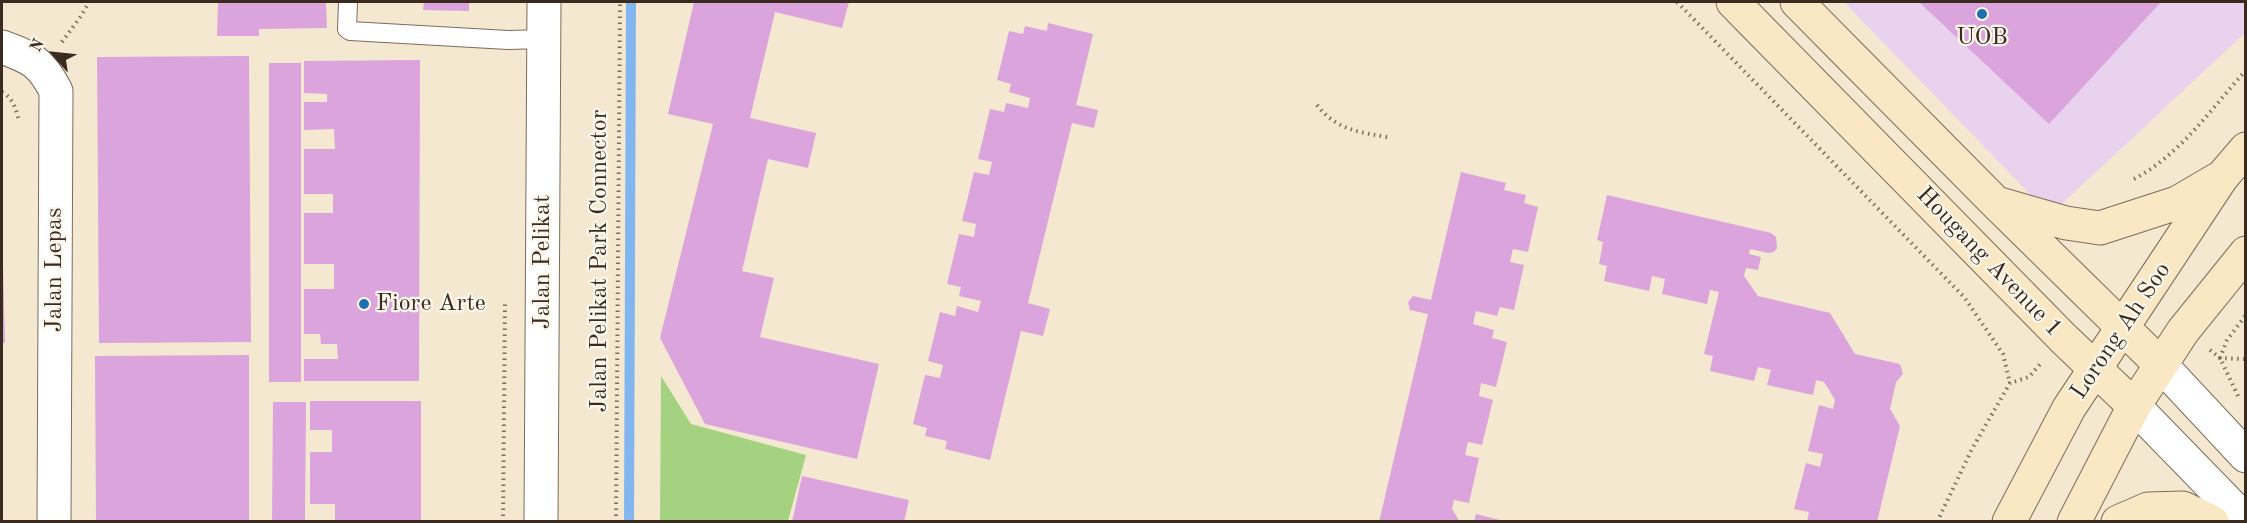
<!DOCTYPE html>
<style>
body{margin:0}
#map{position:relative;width:2247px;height:523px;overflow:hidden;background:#f5e8d0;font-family:"Old Standard TT",serif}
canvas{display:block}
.frame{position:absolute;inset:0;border:3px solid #3b2a1e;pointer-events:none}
.north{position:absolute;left:24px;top:24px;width:60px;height:60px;-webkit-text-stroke:4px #fbf7ec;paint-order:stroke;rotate:297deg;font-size:16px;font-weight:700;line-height:24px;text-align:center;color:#3b2a1e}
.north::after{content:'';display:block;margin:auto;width:21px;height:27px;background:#3b2a1e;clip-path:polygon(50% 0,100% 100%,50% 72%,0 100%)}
</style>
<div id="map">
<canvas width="2247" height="523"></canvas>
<div class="frame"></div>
<div class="north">N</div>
</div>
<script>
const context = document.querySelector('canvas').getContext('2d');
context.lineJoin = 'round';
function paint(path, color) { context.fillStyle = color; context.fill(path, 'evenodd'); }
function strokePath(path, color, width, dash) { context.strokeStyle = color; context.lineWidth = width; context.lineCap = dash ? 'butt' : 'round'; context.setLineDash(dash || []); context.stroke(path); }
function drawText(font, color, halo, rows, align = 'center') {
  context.font = font + ' "Old Standard TT",serif'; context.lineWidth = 4.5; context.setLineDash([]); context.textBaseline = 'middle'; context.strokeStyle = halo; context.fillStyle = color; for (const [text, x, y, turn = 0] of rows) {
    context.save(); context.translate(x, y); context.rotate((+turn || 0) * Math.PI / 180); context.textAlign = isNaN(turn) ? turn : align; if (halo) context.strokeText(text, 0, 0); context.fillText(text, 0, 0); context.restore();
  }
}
const built = new Path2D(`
 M1844,2H2245V33L2050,215Z`);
const green = new Path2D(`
 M661,376L691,424L806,455L788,521H660Z`);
const stream = new Path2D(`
 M629,522L631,2`);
const building = new Path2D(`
 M218,2H326L327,28L259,29V36H217Z
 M424,2H469V11L423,10Z
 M694,2H849L842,28L775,12L750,118L816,133L808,168L768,159L742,271L774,278L760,337L879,364L857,459L705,424L660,338L713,124L668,114Z
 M1919,2H2161L2049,124Z
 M1048,23L1093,34L1076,105L1098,110L1094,128L1072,123L1028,303L1050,309L1043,336L1021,331L990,460L945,449L947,441L925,436L927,428L913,424L925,375L940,378L943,365L928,361L940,312L955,316L957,306L978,312L981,301L959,296L961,287L947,284L959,234L974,237L976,224L962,221L974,172L989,175L992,162L978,159L990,109L1004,112L1006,103L1028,108L1030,98L1009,92L1011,84L997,80L1009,31L1023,34L1025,26L1047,31Z
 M249,56L251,342L99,343L97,57Z
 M420,60L419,381H304V359H338L337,344H321L320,334H304V289H334V264H304V213H333V194H304V149H335L334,129L304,130V102H327V94L304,93V61Z
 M269,63H301V382H269Z
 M1461,172L1506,183L1504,190L1526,195L1524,203L1538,207L1528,252L1513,249L1510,262L1524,265L1514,310L1500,307L1497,316L1476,311L1473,324L1494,330L1492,338L1507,342L1496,387L1481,383L1479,396L1493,400L1482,445L1468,442L1465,455L1479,458L1469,503L1454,500L1452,509L1460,522H1379L1428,314L1410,310L1408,302L1413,296L1431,300Z
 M1607,195L1771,233L1776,237L1777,248L1774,252L1768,253L1750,249L1749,254L1761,257L1758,270L1746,268L1744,276L1758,296L1830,313L1855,354L1900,364L1903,374L1896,382L1890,409L1900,426L1877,522H1807L1809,512L1794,509L1806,463L1820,467L1823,454L1808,451L1819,405L1833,409L1835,400L1824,382L1816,380L1813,395L1767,385L1771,370L1758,367L1754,381L1710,371L1713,356L1704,354L1719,292L1710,290L1707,304L1662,294L1665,279L1652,276L1649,291L1604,281L1607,266L1599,264L1603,242L1597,240Z
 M2,264H3L5,343H2Z
 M249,355V522H96L95,356Z
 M310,401H421V522H335V504H310V452H332V430H310Z
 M273,402H306L305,522H272Z
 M802,476L909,500L904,522H792Z
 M1476,514L1504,521V522H1474Z`);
const path = new Path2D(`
 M1677,2L1964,297L2003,354L2010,383
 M62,42L81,16L89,2
 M2,92C13,98 16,109 19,121
 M1317,105C1337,131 1361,132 1391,138
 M2134,179C2180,155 2212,108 2246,70
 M2210,350L2220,358L2246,359
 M2238,396L2220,358L2227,340L2246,315
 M503,522L505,300
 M616,522L620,2
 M1937,522L1972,449L2010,383L2029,377L2041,363`);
const service = new Path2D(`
 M348,2L347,29L350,31L508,40L544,39`);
const minor = new Path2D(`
 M2,47C32,58 41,62 56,91L54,522
 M2161,365L2246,456
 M2134,406L2246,521
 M541,522L544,2`);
const secondary = new Path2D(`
 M1733,2L2063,338L2134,406
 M1797,2L1995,202L2161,365
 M2000,204L2066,223L2100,228L2177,203L2218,179
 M2009,522L2069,408L2222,177L2246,149
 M2074,522L2134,406L2183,331L2246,253
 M2118,522L2148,509L2183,508L2212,522`);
const markers = [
 [1982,14,6,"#1f6fb2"],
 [364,304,6,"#1f6fb2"]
];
const poiNames = [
 ["UOB",1982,38],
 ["Fiore Arte",376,304,"left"]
];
const streetNames = [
 ["Jalan Pelikat Park Connector",600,261,-90],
 ["Jalan Pelikat",543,262,-90],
 ["Hougang Avenue 1",1989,262,46],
 ["Jalan Lepas",55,270,-90],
 ["Lorong Ah Soo",2121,331,-56]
];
paint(built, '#e9d2ed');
paint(green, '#a4d280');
strokePath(stream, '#83b5ef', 10);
paint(building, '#dba4dc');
strokePath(service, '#7c6c5c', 20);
strokePath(minor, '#7c6c5c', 35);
strokePath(secondary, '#7c6c5c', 35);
strokePath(path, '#7c6c5c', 4, [1.5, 4.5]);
strokePath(service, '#fff', 18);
strokePath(minor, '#fff', 33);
strokePath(secondary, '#fae7c3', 33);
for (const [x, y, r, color] of markers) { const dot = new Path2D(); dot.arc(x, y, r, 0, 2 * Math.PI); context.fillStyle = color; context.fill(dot); strokePath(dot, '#fbf7ec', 2); }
drawText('24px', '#3b2a1e', '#fbf7ec', poiNames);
drawText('24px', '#3b2a1e', '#fbf7ec', streetNames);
</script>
